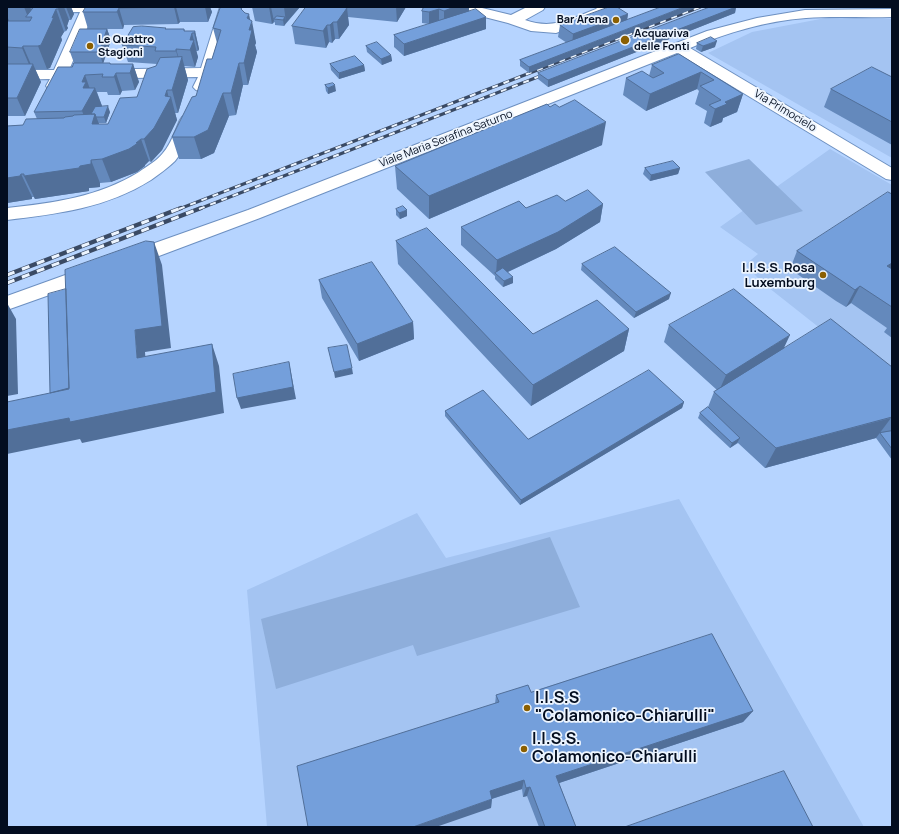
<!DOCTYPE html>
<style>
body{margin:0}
#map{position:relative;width:899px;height:834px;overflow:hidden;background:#b6d4ff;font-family:Manrope,sans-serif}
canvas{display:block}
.frame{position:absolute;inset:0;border:8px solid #030d1f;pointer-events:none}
</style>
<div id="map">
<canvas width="899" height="834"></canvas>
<div class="frame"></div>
</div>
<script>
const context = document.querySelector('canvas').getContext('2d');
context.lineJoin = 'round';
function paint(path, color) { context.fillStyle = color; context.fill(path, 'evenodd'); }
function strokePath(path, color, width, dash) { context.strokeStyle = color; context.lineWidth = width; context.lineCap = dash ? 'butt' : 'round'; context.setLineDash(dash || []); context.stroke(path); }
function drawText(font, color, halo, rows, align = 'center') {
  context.font = font + ' Manrope,sans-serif'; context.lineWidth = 3.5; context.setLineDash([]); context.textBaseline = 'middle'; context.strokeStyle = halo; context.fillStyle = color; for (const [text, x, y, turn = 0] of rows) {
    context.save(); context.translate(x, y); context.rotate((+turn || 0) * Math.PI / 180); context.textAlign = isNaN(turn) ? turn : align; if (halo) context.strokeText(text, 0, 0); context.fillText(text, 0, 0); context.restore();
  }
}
const built = new Path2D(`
 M831,17L892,19V158L708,53L752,32Z
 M830,149L892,185V385L764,284L745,265L758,254L720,227Z
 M679,499L864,827H267L247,590L417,513L446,558Z`);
const green = new Path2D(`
 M749,159L803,211L756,225L705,172Z
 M550,537L580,607L417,656L413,645L276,689L261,619Z`);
const minor = new Path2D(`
 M7,7H121L120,11L94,12L69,70L201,68L220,7H234L215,72L206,90L201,92L196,90L193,87L198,77L65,79L59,89L54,91L49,89L46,86L50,79L7,80V70H54L80,12L7,13Z
 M455,7H478L511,15L527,7H545L543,10L525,20C553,30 570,19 596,9L598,7H612L606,15L556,33L531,31L508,23L457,10Z
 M892,9V17C863,18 834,16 806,18C766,21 726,33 690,48L892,168V180L886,179L677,53L260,218L135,265L128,266L121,265L119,260L121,255L248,210L707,31L757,18L805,10Z
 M188,115L194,117L196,120C190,134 185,149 175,161C168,168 159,174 151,180C107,208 57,214 7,220V208C54,203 98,197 139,172C147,166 157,161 163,153C171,144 175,131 180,120L182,117Z
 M93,265L100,267L103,272L100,277L7,310V296Z`);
const railFar1 = new Path2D(`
 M179,209L700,7
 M199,209L548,73`);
const rail = new Path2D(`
 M7,275L181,208
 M7,283L201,208`);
const wall = new Path2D(`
 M7,7H71L74,14L71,20H69L67,26L68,28L66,31L64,32L61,37L62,40L50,68L47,69H35L41,82L25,116H7Z
 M86,7H210L212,12L208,22H180L178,24L124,25L123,29H107L111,40L103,63L111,64H133L139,82L135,90L122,91L120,95H108L107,92H97L102,106L101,107L110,112L106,123H98L99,124H108L137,97L157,64L128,62L122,45L167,29H184L185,31H195L199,49L198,51H196L198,57L195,67L184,66L188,80L178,113H175L177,120L162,150L151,162L149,161L145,165V166L137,172L111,182L100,183V187L89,188V191L35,199L34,197H32V199L7,203V126L23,125L37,119L34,112L72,67L74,63L70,52L88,29L83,12Z
 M242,7V11L250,20L256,43L255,45L257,52L248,85H243L236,115L229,116L214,153L201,159H179L172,137L196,96L212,59L217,43L213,28Z
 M252,7H300L284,26L275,25V22L272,24L255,21Z
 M306,7H406L397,22L348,17L349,25L339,39H335L332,43L329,42L326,48L295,44L292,26Z
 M424,7H469V11L486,17V29L404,56L394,47V35L440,21L429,24L422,23V11Z
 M736,7L735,13L548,87L538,79V73Z
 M628,14L627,20L529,73L520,66V60L567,43L558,37L560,25Z
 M697,43L715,47L701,52L696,49Z
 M366,46L391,55L392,61L382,65L367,52Z
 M679,54L743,94L737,112L723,118L722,122L710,127L704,123L707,111L695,104L699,91L697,89L646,111L623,95L626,78L649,76L652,65Z
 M330,64L364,65L365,71L339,79L331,70Z
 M892,77V145L824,107L831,89Z
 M325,85L336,91L328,94L326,91Z
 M550,107L602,145L429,219L397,189L395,166Z
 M645,168H680L678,174L650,181L643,174Z
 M892,194V338L884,332L887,328L851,303L846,307L836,301L790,269L797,251Z
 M565,201L603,204L600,222L556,249L508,272L513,283L503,287L495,279V276L461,245V227L526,208Z
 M396,209L407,216L400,219L396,215Z
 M396,241L533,334L629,329L624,351L531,406L398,264Z
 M582,264L669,299L634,318L581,270Z
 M319,280L413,322L414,339L359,361L322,298Z
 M669,325L784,348L892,367V460L876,438L765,468L738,443L730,448L698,418L700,413L708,407L714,392L717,390L664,342Z
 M684,402L682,408L520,505L445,416V411L528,439Z
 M531,692L753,711L743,722L559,783L576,827H539L527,796L523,797L522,789L492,799L491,808L495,704L496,695Z`);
const shadedWall = new Path2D(`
 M24,7H30L36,23L32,17H28Z
 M58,7H64L69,20L67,26L68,28L66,31L58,9Z
 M66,7H71L74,14L71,20Z
 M174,7H176L180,22L178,24Z
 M205,7H210L212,12L208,22Z
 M269,7H271L274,21L272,24Z
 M284,7H300L286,23Z
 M343,7H346V9L347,8L349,25L339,39L337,22Z
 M396,7H406L397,22Z
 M454,7H469V12L444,22V11Z
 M684,7H698L529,73V67Z
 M736,7L735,13L548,87V80Z
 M119,8L124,25L123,29L117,12Z
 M56,9L64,32L61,37L62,40L50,68L47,69L38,46Z
 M439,9V20L429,24V12Z
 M249,14L251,24L252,21L256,43L255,45L257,52L248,85L244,63L247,18Z
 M628,14L626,26L572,46L573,34Z
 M7,16L13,30L7,41Z
 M285,17L286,23L284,26L283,20Z
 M486,17V29L404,56V44Z
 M333,22L335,39L332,43L330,25Z
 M327,25L329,42L326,48L323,31Z
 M107,29L111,40L103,64L99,52Z
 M195,31L199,49L198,51L194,33Z
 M192,33L198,57L195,67L190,50V40Z
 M717,41L715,47L701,52L703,46Z
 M23,46L32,67L33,64L41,82L25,116L17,98L31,69L22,48Z
 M176,49L180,62L182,57L188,80L178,113L172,90L180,64L176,51Z
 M391,55L392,61L382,65L381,59Z
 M110,63L115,76L116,73L122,91L120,95L110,64Z
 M239,63L243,85L236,115L231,93Z
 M133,64L139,82L135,90L130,73Z
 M364,65L365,71L339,79V73Z
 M701,72L697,89L646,111L650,94Z
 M85,75L91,92L95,88L102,106L96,116L104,137L89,128L82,111L83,88L82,82Z
 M335,85L336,91L328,94V88Z
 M167,90L169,99L171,97L177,120L162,150L151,162L144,139L165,96Z
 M223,93L229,116L214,153L201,159L194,137Z
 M743,94L737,112L723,118L722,122L710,127L715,109L725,102Z
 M108,106L110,112L106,123L104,117Z
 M606,122L602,145L429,219V196Z
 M141,139L149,161L145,165V166L137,172L111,182L102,159L136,143Z
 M91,160L100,183V187L89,188V191L35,199L24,176L80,166Z
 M680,168L678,174L650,181L651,175Z
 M21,174L32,197V199L7,203V178Z
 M603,204L600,222L556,249L499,276L496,274L497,260Z
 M407,210V216L400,219L399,213Z
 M154,242L162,265L171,348L145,352L147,380L137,358L135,330Z
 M892,263V269L887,277V266Z
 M513,277V283L503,287L504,281Z
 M73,286L82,391L50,393Z
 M860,286L851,303L846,307L855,290Z
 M671,293L669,299L634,318L636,312Z
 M7,303L16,319L18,394L7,396Z
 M413,322L414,339L359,361L357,344Z
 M629,329L624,351L531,406L533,385Z
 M790,335L782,352L719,391L726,375Z
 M212,344L219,366L224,413L82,443L80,439L7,454V430Z
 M289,362L296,399L241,409L237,398Z
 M352,368L353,374L335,378L334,372Z
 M684,402L682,408L520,505L521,500Z
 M891,418L876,438L765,468L776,448Z
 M740,438L737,443L730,448L732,443Z
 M753,711L743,722L553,785L556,776Z
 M524,780L522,789L488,800L490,791Z
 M530,787L527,796L523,797L526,788Z
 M492,799L491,808L436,827H413Z`);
const building = new Path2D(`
 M34,7H59L58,9H56L52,18L54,17L41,45L38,46H23L22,48L7,47V21H30L32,17H26Z
 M86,7H174L119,8L117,12H83Z
 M221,7H242L241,9L245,13L249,14L247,18L252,21L249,30H252L244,63H239L231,93H223L208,130L194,137H172L192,97L196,96L207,59H212L221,30L213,28L220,8Z
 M306,7H343L347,8L337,22H333L330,25H327L323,31L292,26Z
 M424,7H454L444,11L439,9L429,12L422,11Z
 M609,7H617L628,14L573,34L560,25Z
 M661,7H684L529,67L520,60Z
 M710,7H736L548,80L538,73Z
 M476,9L486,17L404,44L394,35Z
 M277,16L285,17L283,20L274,19Z
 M142,26L166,28L165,29H184V31H195L194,33H192L190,40H194L190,50L176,49V51H155L156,47L122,45L133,27Z
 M80,29H107L99,52H70Z
 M711,37L717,41L703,46L697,43Z
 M377,42L391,55L381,59L366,46Z
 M679,54L743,94L725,102L727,104L715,109L709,105L721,100L700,86L714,80L701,72L650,94L626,78L642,71L653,78L664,73L652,65Z
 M355,56L364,65L339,73L330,64Z
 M182,57L172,90H167L165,96L171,97L154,128L144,139H141L136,143H138L129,149L102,159L91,160V164L80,166L79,168L24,176V174H21L20,176L7,178V126L23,125L26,119L64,118L65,117L73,116L74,115L95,114L92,124H108L120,98L137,97L147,69L156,66L160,58Z
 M74,63H110V64H133L130,73H116L114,77H102L103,74L85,75L82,82H86L83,88H95L82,111L34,112L58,67H72Z
 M7,64H33L17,98H7Z
 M872,67L892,77V122L831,89Z
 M333,83L335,85L328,88L325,85Z
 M575,100L606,122L429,196L395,166L547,104L550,107L555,104L559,107Z
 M108,106L104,117H96L95,114H91L95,107Z
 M673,161L680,168L651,175L645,168Z
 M588,190L603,204L558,232L497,260L461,227L519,201L526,208L557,195L565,201Z
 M888,192L892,194V263L887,266L892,269V307L860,286L855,290L845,283L797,251Z
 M403,206L407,210L399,213L396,209Z
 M427,228L533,334L597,300L629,329L533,385L396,241Z
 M146,241L154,242L162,326L135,330L137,358L212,344L216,392L70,422L69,418L7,430V402L69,389L65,270Z
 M615,247L671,293L636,312L582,264Z
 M372,262L413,322L357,344L319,280Z
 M503,268L513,277L504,281L495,273Z
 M66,289L69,388L50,393L48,294Z
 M734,289L790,335L726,375L669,325Z
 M831,319L892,367V417L776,448L714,392Z
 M347,345L352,368L334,372L328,348Z
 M289,362L293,387L237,398L233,374Z
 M649,370L684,402L521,500L445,411L483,390L528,439Z
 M708,407L740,438L732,443L700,413Z
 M892,431V449L880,433Z
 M712,634L753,711L556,776L576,827H545L530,787L526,788L524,780L490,791L492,799L413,827H308L297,766L499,702L496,695L528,685L531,692Z
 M784,771L813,827H625Z`);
const markers = [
 [616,20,4,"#8b5f01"],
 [625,40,5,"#8b5f01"],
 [90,46,4,"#8b5f01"],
 [823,275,4,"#8b5f01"],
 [527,708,4,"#8b5f01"],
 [524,749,4,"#8b5f01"]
];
const farPoinames = [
 ["Bar Arena",608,20,"right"],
 ["Acquaviva",634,34],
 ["delle Fonti",634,47],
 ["Le Quattro",98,40],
 ["Stagioni",98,53]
];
const farStreetnames = [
 ["Via Primocielo",785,111,31],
 ["Viale Maria Serafina Saturno",446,139,-21]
];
const poiNames = [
 ["I.I.S.S. Rosa",815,268],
 ["Luxemburg",815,283]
];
const nearPoinames = [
 ["I.I.S.S",535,699],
 ["\"Colamonico-Chiarulli\"",535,717],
 ["I.I.S.S.",532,740],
 ["Colamonico-Chiarulli",532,758]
];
paint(built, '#a4c4f2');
paint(green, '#8eaedb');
strokePath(minor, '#6d90c1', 2);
paint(minor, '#fff');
strokePath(railFar1, '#3a4a64', 3);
strokePath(rail, '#3a4a64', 4.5);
strokePath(railFar1, '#ecf4fe', 2, [6]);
strokePath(rail, '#ecf4fe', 3, [8]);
paint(wall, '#6489bc');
paint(shadedWall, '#516f99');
paint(building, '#749fdb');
strokePath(building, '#516f99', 1);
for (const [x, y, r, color] of markers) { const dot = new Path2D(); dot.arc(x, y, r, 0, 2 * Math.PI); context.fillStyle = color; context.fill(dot); strokePath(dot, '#ecf4fe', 1.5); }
drawText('bold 11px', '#030d1f', '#ecf4fe', farPoinames, 'left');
drawText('11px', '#030d1f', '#ecf4fe', farStreetnames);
drawText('bold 13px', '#030d1f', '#ecf4fe', poiNames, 'right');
drawText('bold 16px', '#030d1f', '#ecf4fe', nearPoinames, 'left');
</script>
